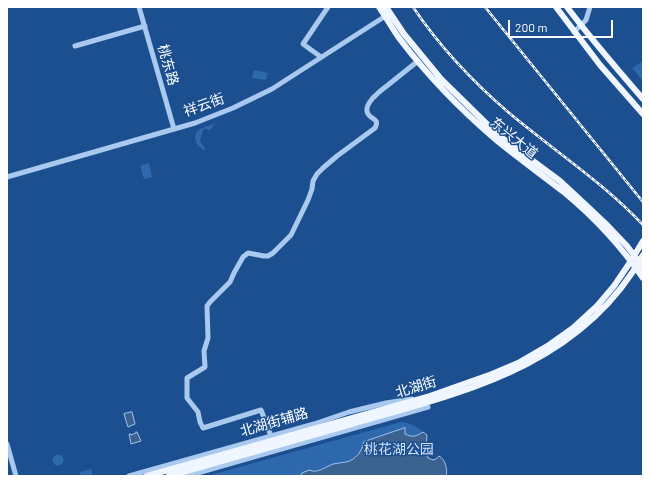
<!DOCTYPE html>
<meta charset="utf-8">
<style>
body{margin:0}
#map{position:relative;width:650px;height:483px;overflow:hidden;background:#1b4f8f;font-family:Barlow,sans-serif}
canvas{display:block}
.frame{position:absolute;inset:0;border:8px solid #fff;pointer-events:none}
.scale{position:absolute;left:508px;top:20px;width:105px;height:18px;box-sizing:border-box;border:2px solid #fff;border-top:0;padding-left:5px;font-size:12px;line-height:14px;white-space:nowrap;color:#fff;-webkit-text-stroke:3px #1b4f8f;paint-order:stroke}
</style>
<div id="map">
<canvas width="650" height="483"></canvas>
<div class="frame"></div>
<div class="scale">200 m</div>
</div>
<script>
const context = document.querySelector('canvas').getContext('2d');
context.lineJoin = 'round';
function paint(path, color) { context.fillStyle = color; context.fill(path, 'evenodd'); }
function strokePath(path, color, width, dash) { context.strokeStyle = color; context.lineWidth = width; context.lineCap = dash ? 'butt' : 'round'; context.setLineDash(dash || []); context.stroke(path); }
function drawText(font, color, halo, rows, align = 'center') {
  context.font = font + ' Barlow,"Noto Sans SC",sans-serif'; context.lineWidth = 3; context.setLineDash([]); context.textBaseline = 'middle'; context.strokeStyle = halo; context.fillStyle = color; for (const [text, x, y, turn = 0] of rows) {
    context.save(); context.translate(x, y); context.rotate((+turn || 0) * Math.PI / 180); context.textAlign = isNaN(turn) ? turn : align; if (halo) context.strokeText(text, 0, 0); context.fillText(text, 0, 0); context.restore();
  }
}
const green = new Path2D(`
 M643,61V81L632,68Z
 M254,70L268,73L266,80L252,78Z
 M215,124L210,130L205,129L203,130L200,141L205,148L204,151C202,149 199,146 197,144C190,129 205,127 215,124Z
 M149,163L152,177L144,179L140,166Z
 M401,422C413,423 418,428 427,435L426,450L428,458L433,460L436,459L439,456C445,459 448,469 446,476H207Z
 M52.5 460a5.5 5.5 0 1 1 11 0a5.5 5.5 0 1 1-11 0Z
 M91,469L93,476H81L80,472Z`);
const water = new Path2D(`
 M132,412L135,424L128,427L124,414Z
 M405,428V434C413,438 417,436 423,432L427,435L426,450L428,458L433,460L436,459L439,456C445,459 448,469 446,476H301L302,473L309,470C318,474 325,467 333,464C337,463 342,463 346,462C356,460 362,451 364,442Z
 M136,432H137L141,441L131,444L129,434H131V435L136,433Z`);
const minor = new Path2D(`
 M139,7L174,129
 M574,32L586,20L590,7
 M75,46L145,26
 M321,57L303,44L328,7
 M7,177L195,123L233,108L272,89L387,15
 M271,436L261,410L203,428L200,422L198,412L187,398V378L205,367L204,351L208,338L207,306L210,302L230,282L234,273L243,257L248,253L264,256H268L273,253L291,235L308,200L312,189L313,181L317,174L323,168L337,156L375,128C381,117 368,120 367,111C366,106 372,98 376,95C380,91 384,88 388,85C398,77 408,69 418,61
 M7,444L16,476
 M129,476L314,424L349,412L386,403L412,399
 M187,476L428,407`);
const major = new Path2D(`
 M379,7C386,17 392,28 399,38C427,75 460,109 495,139C518,158 542,175 565,193C595,218 621,246 643,278
 M386,7L404,34L441,79L498,135L560,181L589,208L608,226L627,246L639,262L643,268
 M556,7L600,65L643,114
 M567,7C591,39 617,69 643,99
 M147,476L427,397L492,374L518,363L549,345L573,328L597,306L614,286L631,261L643,241
 M169,476C230,459 291,441 352,424C464,392 581,366 643,255`);
const rail = new Path2D(`
 M413,7C440,47 472,81 508,112C553,150 603,182 643,225
 M485,7L643,202`);
const streetNames = [
 ["桃东路",168,65,74],
 ["祥云街",204,105,-20],
 ["东兴大道",514,138,39],
 ["北湖街",416,387,-17],
 ["北湖街辅路",274,422,-16]
];
const parkNames = [
 ["桃花湖公园",399,449]
];
paint(green, '#2e69ad');
paint(water, '#3c6290');
strokePath(water, '#9cc4f0', 1);
strokePath(minor, '#a9c9ee', 5);
strokePath(major, '#f0f6ff', 6);
strokePath(rail, '#fff', 2.5);
strokePath(rail, '#1b4f8f', 1, [3]);
drawText('14px', '#fff', '#1b4f8f', streetNames);
drawText('14px', '#cfe3fa', '#1b4f8f', parkNames);
</script>
